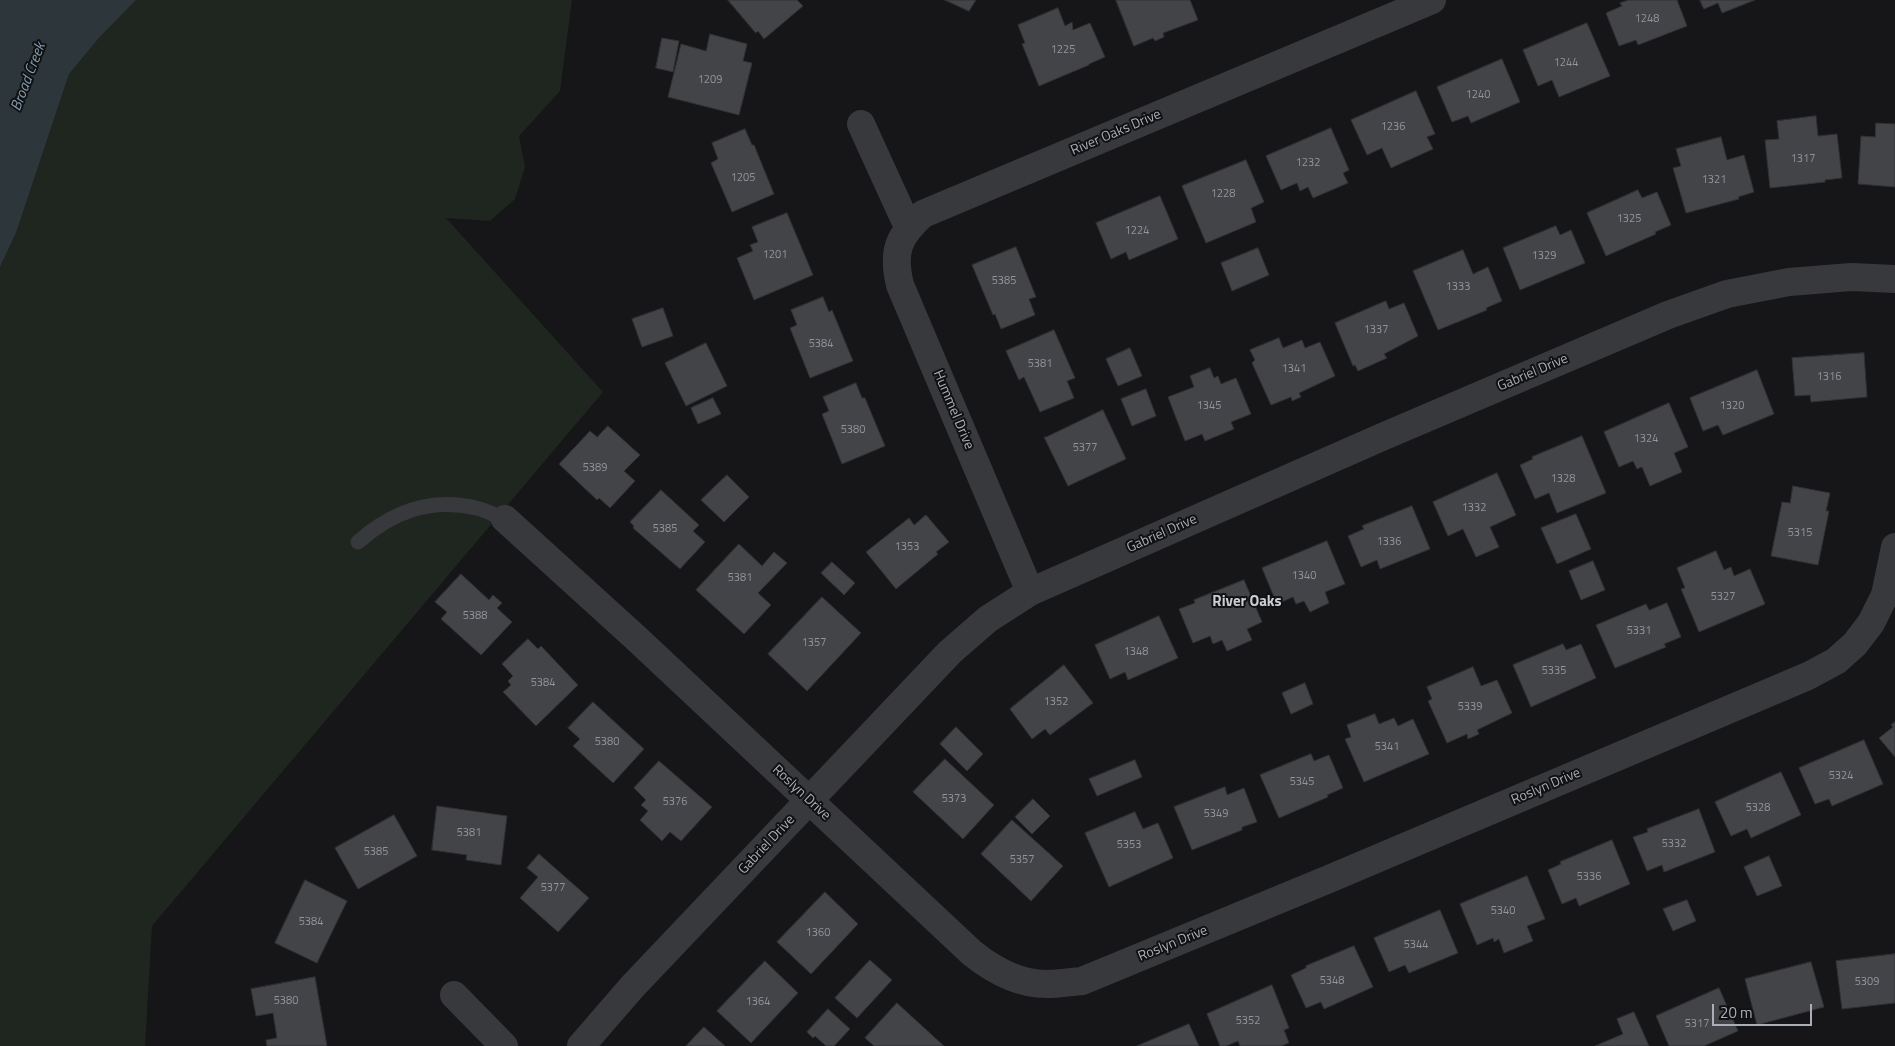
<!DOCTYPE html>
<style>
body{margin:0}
#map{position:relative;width:1895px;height:1046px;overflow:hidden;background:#161618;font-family:"Titillium Web",sans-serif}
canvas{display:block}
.scale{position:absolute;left:1712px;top:1004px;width:100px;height:22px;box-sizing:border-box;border:2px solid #a9aeb7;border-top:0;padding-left:6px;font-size:15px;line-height:18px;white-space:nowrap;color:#a9aeb7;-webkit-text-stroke:4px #111113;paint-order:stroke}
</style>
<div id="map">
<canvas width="1895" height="1046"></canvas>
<div class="scale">20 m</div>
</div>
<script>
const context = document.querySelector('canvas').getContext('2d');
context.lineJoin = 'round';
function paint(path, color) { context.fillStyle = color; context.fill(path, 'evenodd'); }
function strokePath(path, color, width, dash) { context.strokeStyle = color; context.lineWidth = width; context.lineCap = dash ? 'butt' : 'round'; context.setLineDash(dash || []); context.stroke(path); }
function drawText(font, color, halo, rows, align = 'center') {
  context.font = font + ' "Titillium Web",sans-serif'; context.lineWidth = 4; context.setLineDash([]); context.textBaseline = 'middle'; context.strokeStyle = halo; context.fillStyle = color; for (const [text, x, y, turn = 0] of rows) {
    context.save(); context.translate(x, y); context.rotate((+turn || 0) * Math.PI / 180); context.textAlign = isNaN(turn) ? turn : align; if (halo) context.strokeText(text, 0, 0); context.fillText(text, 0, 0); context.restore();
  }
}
const green = new Path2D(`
 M136,0H572L560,91L519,136L525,167L515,199L490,221L446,218L603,392L152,926L145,1046H0V267L16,233L69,74L99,38Z`);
const water = new Path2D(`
 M0,0H136L99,38L69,74L16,233L0,267Z`);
const building = new Path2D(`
 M728,0H797L803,6L764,39L758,31L756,33Z
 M945,0H976L969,11Z
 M1116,0H1190L1198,20L1163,33L1164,37L1155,41L1153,38L1134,46Z
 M1629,0H1677L1687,26L1638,45L1636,40L1619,46L1606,13L1622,6L1620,3Z
 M1700,0H1755L1722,13L1718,3L1704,9Z
 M1058,8L1065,26L1072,22L1073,30L1090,23L1105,57L1089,64V65L1039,86L1022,44L1025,43L1018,25Z
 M1587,23L1610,76L1559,97L1552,80L1538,86L1523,50Z
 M710,34L747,44L743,61L752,63L739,115L668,97L681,44L706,51Z
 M662,38L679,41L673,72L656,68Z
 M1502,59L1520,102L1471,123L1468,116L1452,122L1437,87Z
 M1416,91L1435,134L1427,137L1433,149L1391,168L1382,148L1367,155L1351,120Z
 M1816,116L1818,136L1837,134L1842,178L1825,180V182L1770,188L1765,140L1779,139L1777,121Z
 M1876,123L1895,124V187L1858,184L1861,136L1875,137Z
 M1331,128L1349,170L1343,173L1348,183L1313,198L1308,187L1300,191L1297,183L1281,190L1266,156Z
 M745,129L752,145H754L774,194L732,212L711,163L718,159L712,143Z
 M1721,137L1727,160L1744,155L1754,192L1738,197L1739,199L1686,213L1673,168L1681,166L1676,149Z
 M1246,160L1264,202L1251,208L1256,222L1206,243L1182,186Z
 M1638,190L1642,198L1657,192L1671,225L1655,232L1656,234L1606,256L1587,213Z
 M1160,196L1178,239L1129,260L1126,252L1111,259L1096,223Z
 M787,213L813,275L754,300L737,258L753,251L750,245L758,242L752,227Z
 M1556,226L1560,235L1571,230L1585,263L1520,290L1503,248Z
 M1016,247L1036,297L1029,299L1035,315L1001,329L995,314L993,315L972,265Z
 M1258,248L1269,275L1232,291L1221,263Z
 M1463,250L1473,274L1488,267L1502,301L1486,308L1487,310L1438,330L1413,271Z
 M823,297L829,312L832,310L853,361L810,378L790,328L797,325L791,310Z
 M1386,301L1389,309L1404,303L1418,336L1384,354L1387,358L1358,371L1355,365L1353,366L1335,323Z
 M663,308L673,336L642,347L632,319Z
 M1054,330L1075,378L1067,381L1074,398L1040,412L1024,377L1019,380L1006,351Z
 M1279,338L1283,348L1302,340L1305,348L1320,342L1335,376L1299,393L1301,397L1292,401L1291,397L1271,405L1252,363L1255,360L1250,350Z
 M706,343L727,386L686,406L665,363Z
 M1130,348L1142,376L1118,386L1106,359Z
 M1864,353L1867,397L1811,402L1810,395L1795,396L1792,358Z
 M1210,368L1214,378L1218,376L1221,384L1236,378L1251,414L1231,422L1234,429L1205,441L1202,434L1185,441L1168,397L1194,387L1190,376Z
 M1757,370L1774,414L1723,435L1718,425L1703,431L1690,398Z
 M856,383L862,398H865L885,446L842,464L822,414L829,411L823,397Z
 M1146,389L1156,416L1132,426L1121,399Z
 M713,398L721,414L698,424L691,408Z
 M1669,403L1688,447L1674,453L1682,472L1650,486L1642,467L1637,469L1633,461L1619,467L1604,432Z
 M1103,410L1126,459L1068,486L1044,437H1046Z
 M608,426L640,455L624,471L635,481L610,508L599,498L597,500L559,464L590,431L597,437Z
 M1582,436L1606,493L1557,513L1549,493L1535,499L1520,465L1533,459L1532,457Z
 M1497,473L1516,515L1490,527L1499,547L1476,557L1463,529L1448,536L1433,502Z
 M727,475L749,497L724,522L701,500Z
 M1793,486L1830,493L1826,511H1829L1818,565L1771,556L1782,502L1790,503Z
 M661,490L699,525L693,531L705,542L680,569L633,528L634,526L630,522Z
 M1412,506L1430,549L1380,569L1377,560L1361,567L1348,536L1364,529L1362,526Z
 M1576,514L1591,549L1557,564L1541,528Z
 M926,515L949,542L936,552L938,554L896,589L866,552L909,518L914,525Z
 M1327,541L1345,584L1325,592L1329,603L1310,612L1304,601L1296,604L1293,597L1277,604L1262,568Z
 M739,544L762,566L774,552L787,563L758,593L771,605L744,634L696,590Z
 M1716,551L1724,570L1731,567L1734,576L1750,569L1765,604L1699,632L1681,589L1685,588L1677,568Z
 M1593,561L1605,590L1581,600L1569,571Z
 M832,562L855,583L844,595L821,573Z
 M461,574L489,600L493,595L502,603L497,608L512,622L481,655L441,619L447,612L435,602Z
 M1244,580L1262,622L1247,629L1252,640L1227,651L1222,640L1213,644L1210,636L1193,643L1179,609L1195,603L1194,600Z
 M822,597L861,633L807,691L768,654Z
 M1667,603L1681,637L1664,644L1666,647L1615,668L1596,625L1646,604L1649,610Z
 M1159,616L1178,658L1128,680L1125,672L1110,679L1095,645Z
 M528,639L538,649L541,646L578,685L536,726L503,692L511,685L508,681L513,676L502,664Z
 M1563,644L1566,650L1581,644L1596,678L1531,707L1513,665Z
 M1064,665L1093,703L1050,735L1045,729L1032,739L1010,709Z
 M1473,667L1481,686L1497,680L1512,713L1477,730L1479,734L1468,739L1467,734L1447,743L1428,701L1432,699L1427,687Z
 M1305,683L1313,704L1291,714L1282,693Z
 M593,702L644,749L613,783L573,746L580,739L568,728Z
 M1375,714L1379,724L1394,718L1398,726L1413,719L1429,754L1364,782L1345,739L1351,737L1347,725Z
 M1895,722V757L1879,738L1893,727L1891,725Z
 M956,727L983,754L967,771L940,744Z
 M1864,740L1883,784L1832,806L1829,799L1815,804L1799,768Z
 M1311,754L1314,761L1329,755L1343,788L1327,795L1328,797L1279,818L1260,775Z
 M945,759L994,805L963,839L913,792Z
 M1135,760L1142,777L1097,796L1089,779Z
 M659,761L712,807L681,841L670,832L662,841L640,820L648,811L641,805L646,800L634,788Z
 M1781,772L1801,815L1751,838L1747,829L1731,836L1715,802Z
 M1225,787L1227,795L1244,788L1257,822L1242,827V830L1192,850L1174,807Z
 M1033,799L1050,816L1032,834L1015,817Z
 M437,806L507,816L501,865L466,860L467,855L432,850Z
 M1699,809L1715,852L1664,872L1662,865L1647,871L1633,837L1648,832L1647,829Z
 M1135,812L1143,829L1158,823L1173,858L1109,887L1085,833Z
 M394,815L417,856L358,889L335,848Z
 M1012,820L1063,866L1031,901L981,854Z
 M1612,840L1630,884L1579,906L1576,898L1562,904L1548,870L1561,864L1560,862Z
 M539,854L589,898L558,932L520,898L538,877L527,868Z
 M1769,856L1782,886L1757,896L1744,867Z
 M1527,876L1545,919L1527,926L1533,941L1504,953L1499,939L1494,942L1493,938L1477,945L1460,904Z
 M305,880L347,901L317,963L275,943Z
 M825,892L858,924L811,974L777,942Z
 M1687,900L1696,921L1673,931L1663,909Z
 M1440,910L1458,953L1409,973L1405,965L1389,972L1374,938Z
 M1354,946L1373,987L1324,1009L1321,1002L1306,1008L1291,975L1306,968V966Z
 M1895,954V1003L1842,1009L1836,961Z
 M870,960L892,980L857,1018L835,998Z
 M765,961L798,993L751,1043L717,1011Z
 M1811,962L1824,1007L1757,1025L1745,979Z
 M315,977L327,1046H267L266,1040L277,1038L273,1013L256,1016L251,989Z
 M1272,985L1289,1028L1284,1030L1289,1043L1281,1046H1240L1238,1041L1226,1046H1220L1207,1014Z
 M1719,988L1738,1031L1704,1046H1669L1656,1016Z
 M897,1003L944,1046H874L865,1038Z
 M828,1009L850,1029L834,1046H826L815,1036L813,1038L807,1032Z
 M1634,1012L1649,1046H1595L1623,1034L1617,1019Z
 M1189,1024L1199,1046H1137Z
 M704,1027L725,1046H686Z`);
const lane = new Path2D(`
 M358,542C392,512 430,497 476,508C486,510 496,516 505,519`);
const street = new Path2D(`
 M861,124L908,227
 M505,519L636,638L972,953C992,969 1019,984 1046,984C1058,984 1070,982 1082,981L1329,879L1808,676L1836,661L1855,644L1871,623L1885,595L1895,547
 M1030,592L900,285C892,252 898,236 923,214L1432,0
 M454,995L504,1046
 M581,1046L632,987L950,652L988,619L1030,592L1382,437L1668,315L1727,294L1789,282L1851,277L1895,279`);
const numberNames = [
 ["1248",1647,19],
 ["1225",1063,50],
 ["1244",1566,63],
 ["1209",710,80],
 ["1240",1478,95],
 ["1236",1393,127],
 ["1317",1803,159],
 ["1232",1308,163],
 ["1205",743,178],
 ["1321",1714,180],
 ["1228",1223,194],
 ["1325",1629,219],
 ["1224",1137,231],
 ["1201",775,255],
 ["1329",1544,256],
 ["5385",1004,281],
 ["1333",1458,287],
 ["1337",1376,330],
 ["5384",821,344],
 ["5381",1040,364],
 ["1341",1294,369],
 ["1316",1829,377],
 ["1345",1209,406],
 ["1320",1732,406],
 ["5380",853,430],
 ["1324",1646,439],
 ["5377",1085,448],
 ["5389",595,468],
 ["1328",1563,479],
 ["1332",1474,508],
 ["5385",665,529],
 ["5315",1800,533],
 ["1336",1389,542],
 ["1353",907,547],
 ["1340",1304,576],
 ["5381",740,578],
 ["5327",1723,597],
 ["5388",475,616],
 ["5331",1639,631],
 ["1357",814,643],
 ["1348",1136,652],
 ["5335",1554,671],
 ["5384",543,683],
 ["1352",1056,702],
 ["5339",1470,707],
 ["5380",607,742],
 ["5341",1387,747],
 ["5324",1841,776],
 ["5345",1302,782],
 ["5373",954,799],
 ["5376",675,802],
 ["5328",1758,808],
 ["5349",1216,814],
 ["5381",469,833],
 ["5332",1674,844],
 ["5353",1129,845],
 ["5385",376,852],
 ["5357",1022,860],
 ["5336",1589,877],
 ["5377",553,888],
 ["5340",1503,911],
 ["5384",311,922],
 ["1360",818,933],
 ["5344",1416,945],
 ["5348",1332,981],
 ["5309",1867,982],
 ["5380",286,1001],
 ["1364",758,1002],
 ["5352",1248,1021],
 ["5317",1697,1024]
];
const streetNames = [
 ["River Oaks Drive",1116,133,-23],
 ["Gabriel Drive",1533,373,-23],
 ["Hummel Drive",953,410,67],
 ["Gabriel Drive",1162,534,-24],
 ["Roslyn Drive",1546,787,-23],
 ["Roslyn Drive",801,793,43],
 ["Gabriel Drive",767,845,-47],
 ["Roslyn Drive",1173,944,-22]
];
const waterNames = [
 ["Broad Creek",29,77,-69]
];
const neighbourhoodNames = [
 ["River Oaks",1247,602]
];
paint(green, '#1f261f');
paint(water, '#2d363b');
paint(building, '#434448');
strokePath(building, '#313134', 1);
strokePath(lane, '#38393d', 15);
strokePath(street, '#38393d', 28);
drawText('11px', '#90949b', null, numberNames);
drawText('14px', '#a9aeb7', '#111113', streetNames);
drawText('italic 15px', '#839daf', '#111113', waterNames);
drawText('bold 15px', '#cacdd3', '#111113', neighbourhoodNames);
</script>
